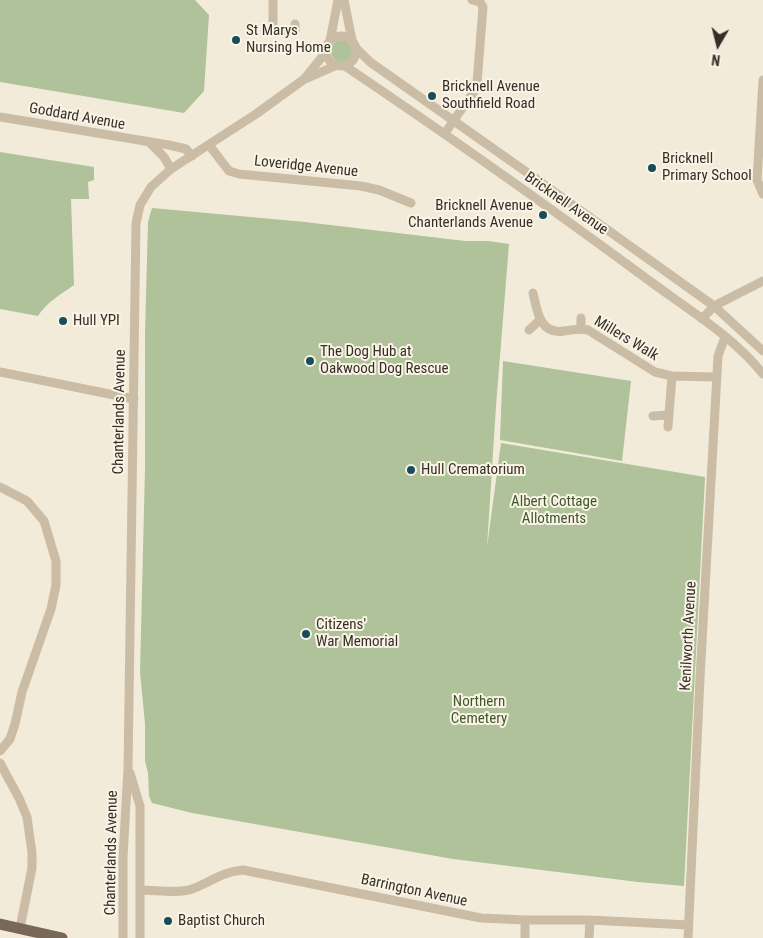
<!DOCTYPE html>
<style>
body{margin:0}
#map{position:relative;width:763px;height:938px;overflow:hidden;background:#f2ebda;font-family:"Roboto Condensed",sans-serif}
canvas{display:block}
.north{position:absolute;left:693px;top:20px;width:50px;height:50px;-webkit-text-stroke:4px #faf4e7;paint-order:stroke;rotate:188deg;font-size:14px;font-weight:700;line-height:20px;text-align:center;color:#372e27}
.north::after{content:'';display:block;margin:auto;width:18px;height:22px;background:#372e27;clip-path:polygon(50% 0,100% 100%,50% 72%,0 100%)}
</style>
<div id="map">
<canvas width="763" height="938"></canvas>
<div class="north">N</div>
</div>
<script>
const context = document.querySelector('canvas').getContext('2d');
context.lineJoin = 'round';
function paint(path, color) { context.fillStyle = color; context.fill(path, 'evenodd'); }
function strokePath(path, color, width, dash) { context.strokeStyle = color; context.lineWidth = width; context.lineCap = dash ? 'butt' : 'round'; context.setLineDash(dash || []); context.stroke(path); }
function drawText(font, color, halo, rows, align = 'center') {
  context.font = font + ' "Roboto Condensed",sans-serif'; context.lineWidth = 4; context.setLineDash([]); context.textBaseline = 'middle'; context.strokeStyle = halo; context.fillStyle = color; for (const [text, x, y, turn = 0] of rows) {
    context.save(); context.translate(x, y); context.rotate((+turn || 0) * Math.PI / 180); context.textAlign = isNaN(turn) ? turn : align; if (halo) context.strokeText(text, 0, 0); context.fillText(text, 0, 0); context.restore();
  }
}
const green = new Path2D(`
 M0,0H195L209,15L204,91L184,113L0,82Z
 M331 51a11 11 0 1 1 22 0a11 11 0 1 1-22 0Z
 M0,152L94,167V180L88,182L89,199H71L74,285C61,294 46,303 38,316L0,309Z
 M152,208L305,222L465,241H488L509,244L496,406L487,547L501,443L705,477L684,886L638,882L453,859L192,813L152,803L149,796L148,773L145,761V724L140,672L145,469V334L148,222Z
 M503,361L631,381L622,461L500,440Z`);
const minor = new Path2D(`
 M273,0V29L279,31H295V24
 M344,0L352,40
 M326 51a15 15 0 1 1 30 0a15 15 0 1 1-30 0Z
 M330,41L338,0
 M357,49L370,62L525,171L714,306L763,351
 M345,66C446,134 545,204 643,276C684,307 731,334 763,374
 M305,78L326,52
 M763,80L757,180L763,194
 M0,117L169,145L186,149L192,156
 M445,133L475,90L477,83L483,7L480,2L472,0
 M150,143L164,157L171,169
 M209,145L229,171L239,174L361,186L379,190L411,203
 M533,293C537,311 540,335 564,331C573,330 579,328 588,330L655,372L672,376L717,377
 M702,319L714,306L763,281
 M581,328V318
 M529,330L540,320
 M0,372L134,399
 M653,416L668,415
 M668,427L672,376
 M0,487L27,501L44,521L56,561V585L51,609L22,692L15,724L10,739L0,751
 M0,763L19,798L27,817L32,853V868L20,928
 M130,773L140,806V938
 M141,890C157,890 177,894 192,889C212,882 220,872 243,870L481,918L525,920H590L688,925
 M123,938V857L128,768L136,223L140,205L151,187L171,169L256,114L303,80L335,66
 M525,938V920
 M589,938L590,920
 M688,938L700,678L718,356L725,337`);
const major = new Path2D(`
 M0,924L62,938`);
const markers = [
 [236,40,5,"#1b4c5a"],
 [432,96,5,"#1b4c5a"],
 [652,168,5,"#1b4c5a"],
 [543,215,5,"#1b4c5a"],
 [63,321,5,"#1b4c5a"],
 [310,361,5,"#1b4c5a"],
 [411,470,5,"#1b4c5a"],
 [306,634,5,"#1b4c5a"],
 [168,921,5,"#1b4c5a"]
];
const poiNames = [
 ["St Marys",246,31],
 ["Nursing Home",246,48],
 ["Bricknell Avenue",442,87],
 ["Southfield Road",442,104],
 ["Bricknell",662,159],
 ["Primary School",662,176],
 ["Bricknell Avenue",533,206,"right"],
 ["Chanterlands Avenue",533,223,"right"],
 ["Hull YPI",73,321],
 ["The Dog Hub at",320,352],
 ["Oakwood Dog Rescue",320,369],
 ["Hull Crematorium",421,470],
 ["Citizens'",316,625],
 ["War Memorial",316,642],
 ["Baptist Church",178,921]
];
const streetNames = [
 ["Goddard Avenue",77,117,10],
 ["Loveridge Avenue",306,167,6],
 ["Bricknell Avenue",566,204,35],
 ["Millers Walk",626,339,31],
 ["Chanterlands Avenue",120,412,-89],
 ["Kenilworth Avenue",689,636,-87],
 ["Chanterlands Avenue",112,853,-89],
 ["Barrington Avenue",414,891,12]
];
const parkNames = [
 ["Albert Cottage",554,502],
 ["Allotments",554,519],
 ["Northern",479,702],
 ["Cemetery",479,719]
];
paint(green, '#afc29a');
strokePath(minor, '#cbbca6', 9);
strokePath(major, '#796858', 11);
for (const [x, y, r, color] of markers) { const dot = new Path2D(); dot.arc(x, y, r, 0, 2 * Math.PI); context.fillStyle = color; context.fill(dot); strokePath(dot, '#faf4e7', 2); }
drawText('15px', '#372e27', '#faf4e7', poiNames, 'left');
drawText('15px', '#372e27', '#faf4e7', streetNames);
drawText('15px', '#3f562a', '#faf4e7', parkNames);
</script>
